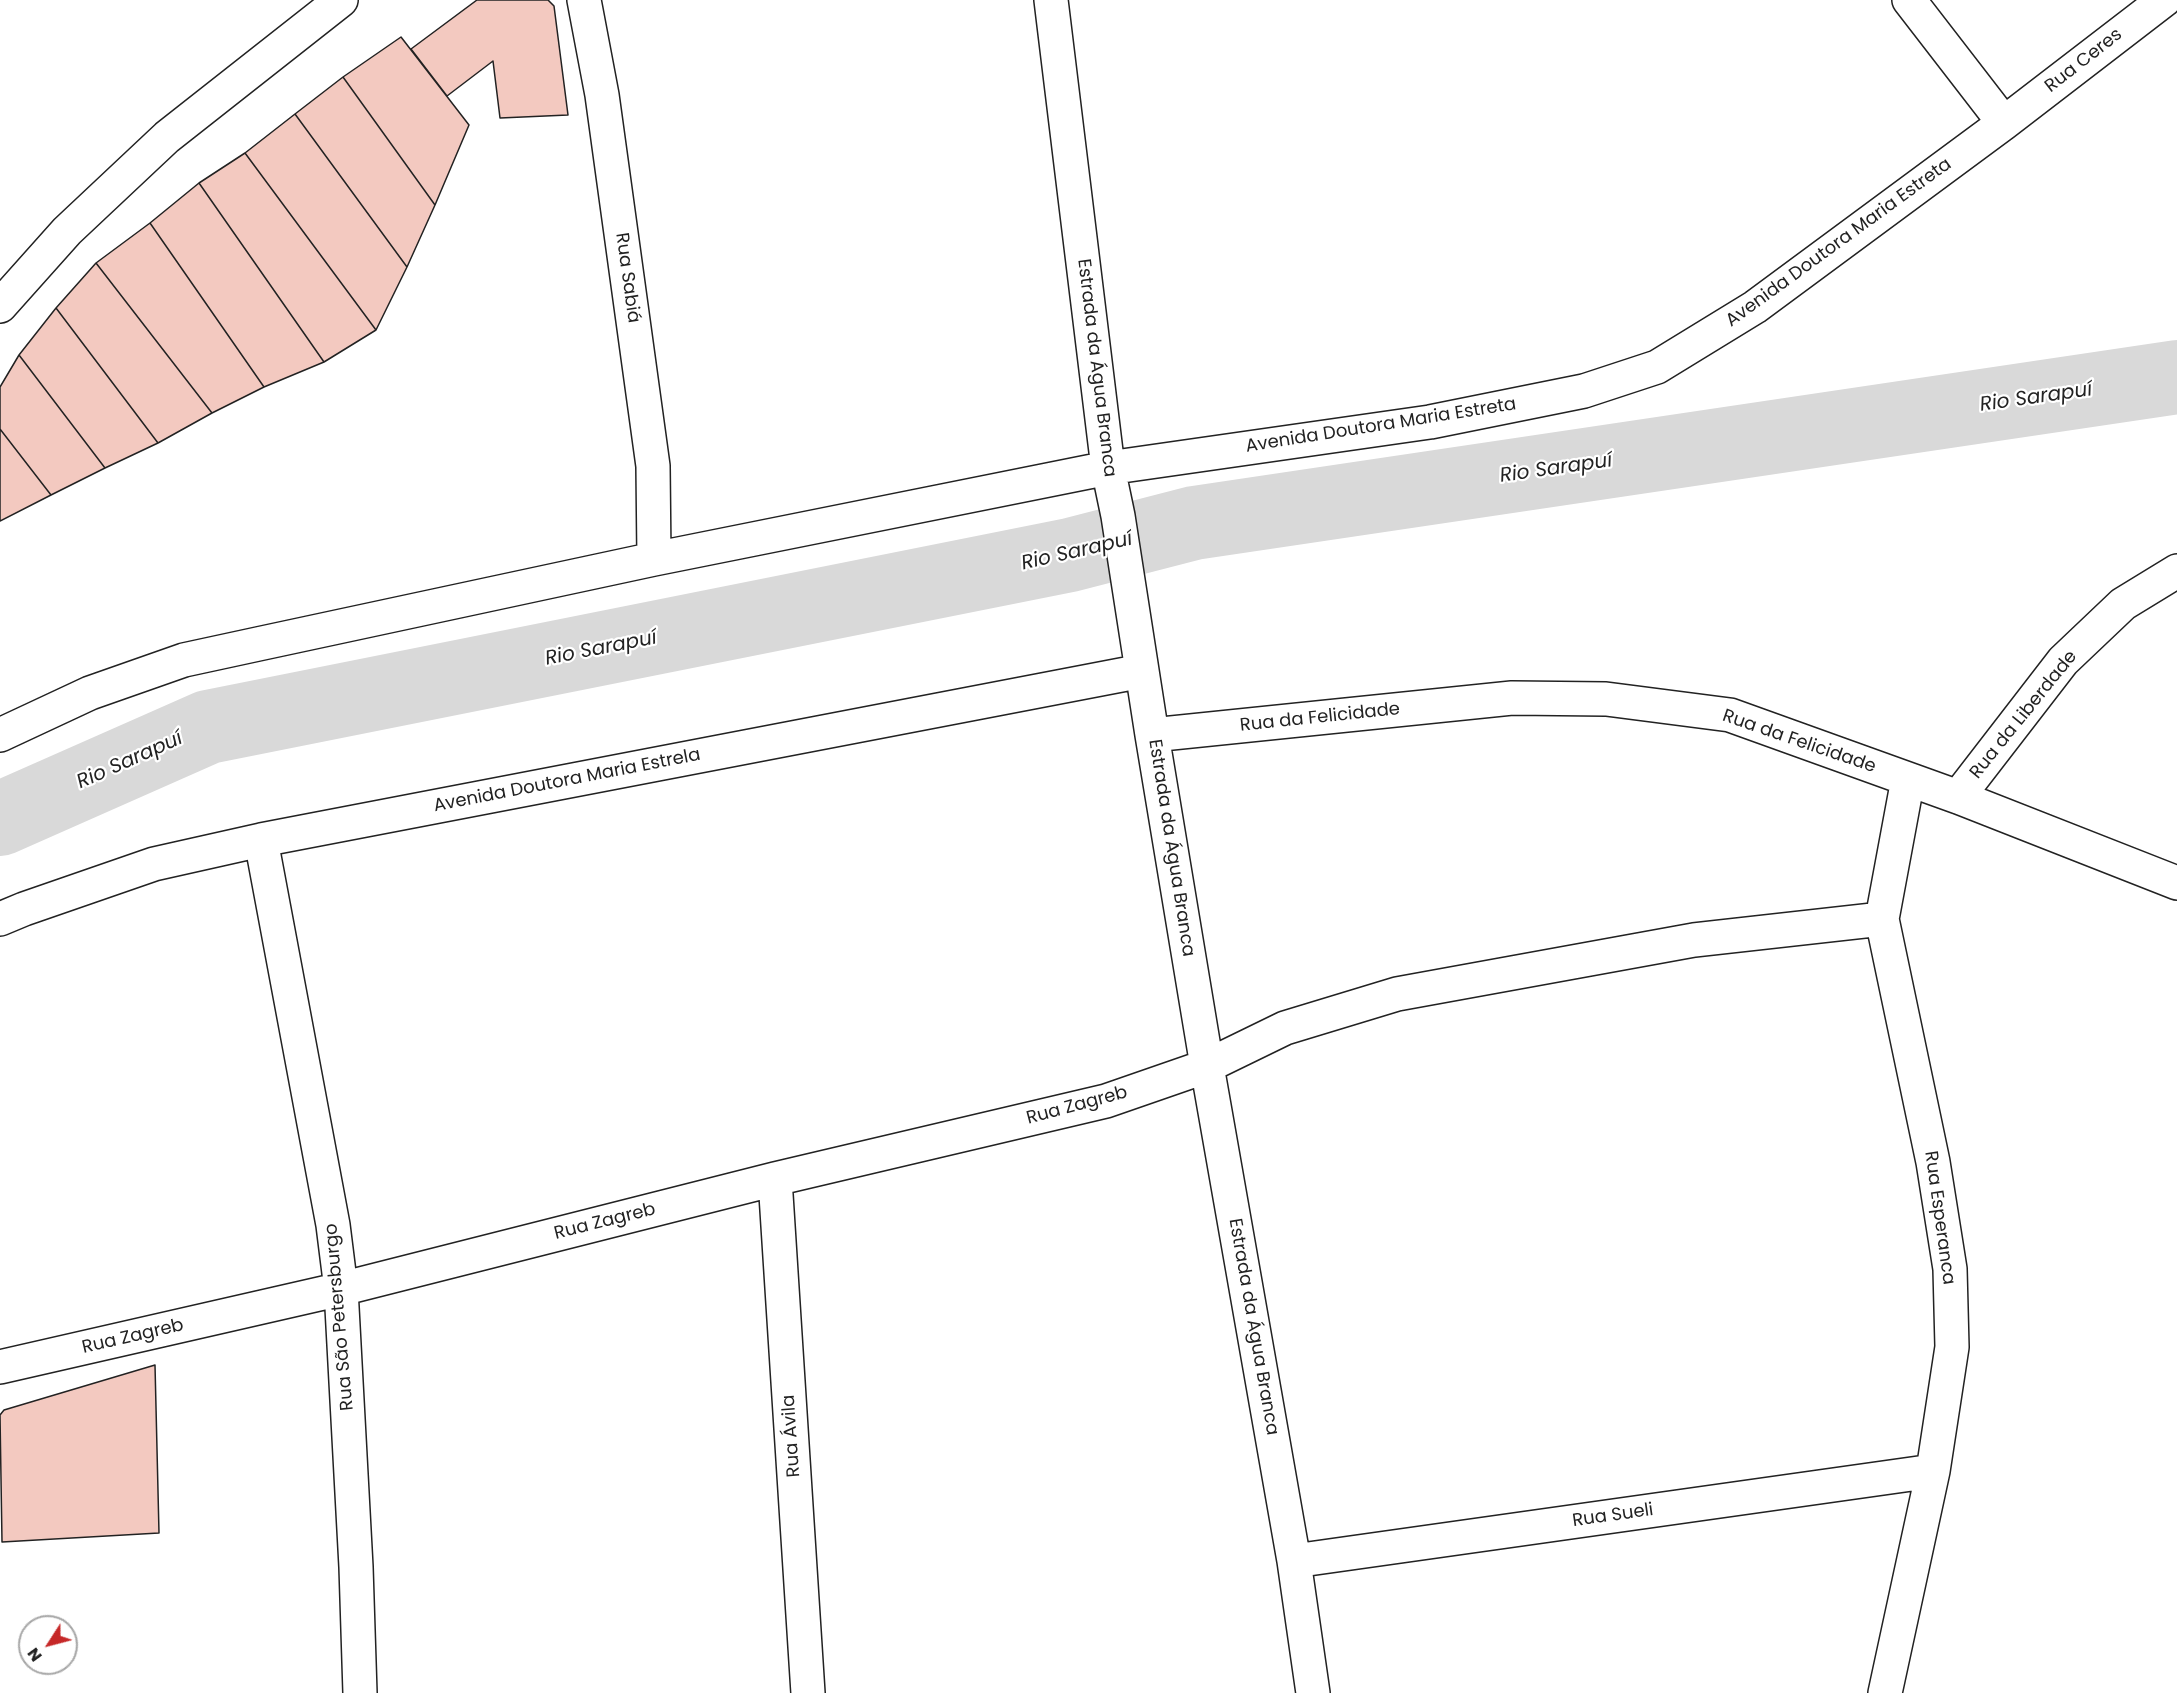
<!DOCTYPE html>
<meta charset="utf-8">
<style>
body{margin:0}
#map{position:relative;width:2177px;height:1693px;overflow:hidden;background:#fff;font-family:Poppins,sans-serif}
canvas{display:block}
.north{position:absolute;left:18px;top:1615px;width:60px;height:60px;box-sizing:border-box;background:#fff;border:2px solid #a7a7a7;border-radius:50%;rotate:234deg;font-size:16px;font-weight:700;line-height:24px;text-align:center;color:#222}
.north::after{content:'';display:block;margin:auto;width:21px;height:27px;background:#c62828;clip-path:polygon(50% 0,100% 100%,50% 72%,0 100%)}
</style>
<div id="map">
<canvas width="2177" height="1693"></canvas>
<div class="north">N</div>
</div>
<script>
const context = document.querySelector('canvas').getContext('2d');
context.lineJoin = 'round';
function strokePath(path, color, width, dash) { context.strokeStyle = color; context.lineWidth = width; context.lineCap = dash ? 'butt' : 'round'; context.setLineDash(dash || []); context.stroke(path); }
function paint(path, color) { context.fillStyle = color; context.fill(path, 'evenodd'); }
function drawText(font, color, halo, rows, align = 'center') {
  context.font = font + ' Poppins,sans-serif'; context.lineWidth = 4.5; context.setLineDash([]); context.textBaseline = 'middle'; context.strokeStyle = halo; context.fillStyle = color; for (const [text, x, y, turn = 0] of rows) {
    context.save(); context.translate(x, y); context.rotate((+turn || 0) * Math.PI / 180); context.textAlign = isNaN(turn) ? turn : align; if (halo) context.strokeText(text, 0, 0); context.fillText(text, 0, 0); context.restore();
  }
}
const river = new Path2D(`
 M0,819L208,727L1070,555L1194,523L2177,377`);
const building = new Path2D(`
 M477,0H548L554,6L568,115L500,118L493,61L447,96L411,49Z
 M401,37L469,125L435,205L343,77Z
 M343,77L435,205L407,267L295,114Z
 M295,114L407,267L376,330L245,153Z
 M245,153L376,330L324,362L199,183Z
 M199,183L324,362L264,387L150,223Z
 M150,223L264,387L212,413L96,263Z
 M96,263L212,413L158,443L56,308Z
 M56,308L158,443L105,468L19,355Z
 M19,355L105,468L51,495L0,429V387Z
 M0,429L51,495L0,521Z
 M155,1365L159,1533L2,1542L0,1415L4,1410Z`);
const minor = new Path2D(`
 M584,0L602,95L653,466L654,559
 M1051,0L1108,468L1118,516L1152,735L1207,1066L1294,1561L1313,1693
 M1909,0L2004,123
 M0,306L67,231L167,137L341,0
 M0,735L90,693L184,660L258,644L654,559L1108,468L1430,422L1584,391L1657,367L1755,307L2004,123L2164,0
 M1152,735L1512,698L1606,699L1730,715L1958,797L2177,883
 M1958,797L2063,661L2123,604L2177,571
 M261,840L333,1225L341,1289L356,1567L360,1693
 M0,919L24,909L154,864L261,840L1142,671
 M775,1179L808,1693
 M0,1367L341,1289L775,1179L1106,1101L1207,1066L1285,1028L1397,994L1694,940L1882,919
 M1294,1561L1933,1471
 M1885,1693L1933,1471L1952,1347L1950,1269L1933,1162L1882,919L1908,779`);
const streetNames = [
 ["Rua Ceres",2084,61,-38],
 ["Avenida Doutora Maria Estreta",1839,243,-36],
 ["Rua Sabiá",627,278,82],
 ["Estrada da Água Branca",1096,368,83],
 ["Avenida Doutora Maria Estreta",1381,426,-9],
 ["Rua da Liberdade",2024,715,-51],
 ["Rua da Felicidade",1320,718,-6],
 ["Rua da Felicidade",1799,742,19],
 ["Avenida Doutora Maria Estrela",567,781,-11],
 ["Estrada da Água Branca",1171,848,81],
 ["Rua Zagreb",1077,1106,-15],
 ["Rua Esperanca",1939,1218,82],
 ["Rua Zagreb",605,1222,-14],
 ["Rua São Petersburgo",340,1317,-95],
 ["Estrada da Água Branca",1253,1327,80],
 ["Rua Zagreb",133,1337,-13],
 ["Rua Ávila",792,1436,-94],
 ["Rua Sueli",1613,1516,-8]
];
const waterNames = [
 ["Rio Sarapuí",2036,398,-8],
 ["Rio Sarapuí",1556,469,-8],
 ["Rio Sarapuí",1077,552,-13],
 ["Rio Sarapuí",601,649,-11],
 ["Rio Sarapuí",130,761,-24]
];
strokePath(river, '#d9d9d9', 74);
paint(building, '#f3c9c0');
strokePath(building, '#222', 1.5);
strokePath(minor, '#222', 36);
strokePath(minor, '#fff', 33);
drawText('18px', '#222', '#fff', streetNames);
drawText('italic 20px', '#222', '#fff', waterNames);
</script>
